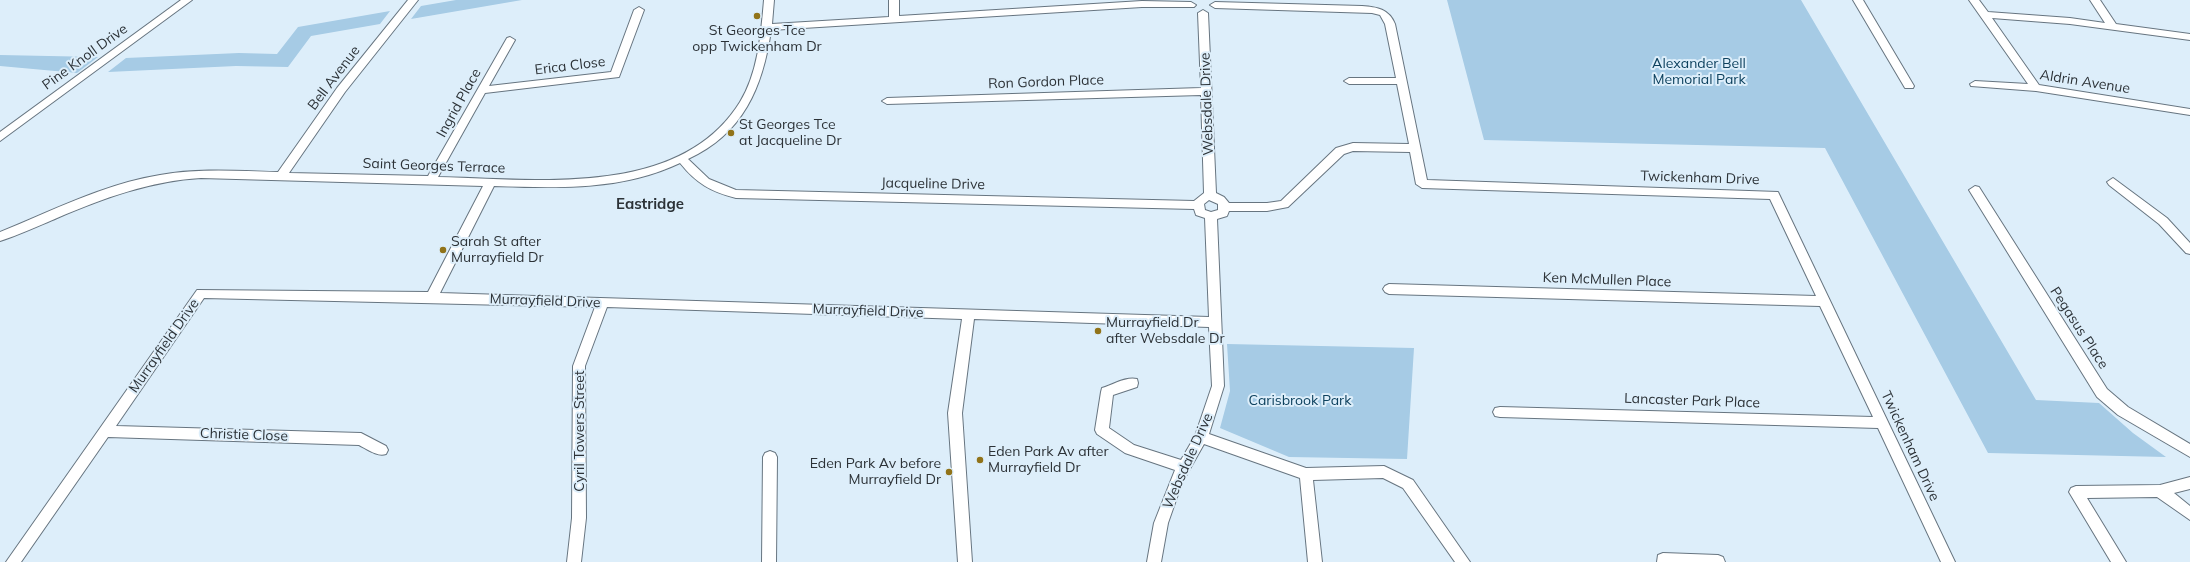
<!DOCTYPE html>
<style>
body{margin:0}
canvas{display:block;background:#ddeefa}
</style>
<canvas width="2190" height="562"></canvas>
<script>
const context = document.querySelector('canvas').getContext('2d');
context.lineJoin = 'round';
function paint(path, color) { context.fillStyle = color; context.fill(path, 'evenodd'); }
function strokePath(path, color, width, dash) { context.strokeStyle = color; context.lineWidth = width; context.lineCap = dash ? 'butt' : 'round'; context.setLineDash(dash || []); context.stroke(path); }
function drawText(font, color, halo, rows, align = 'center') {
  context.font = font + ' Mulish,sans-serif'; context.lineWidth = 4; context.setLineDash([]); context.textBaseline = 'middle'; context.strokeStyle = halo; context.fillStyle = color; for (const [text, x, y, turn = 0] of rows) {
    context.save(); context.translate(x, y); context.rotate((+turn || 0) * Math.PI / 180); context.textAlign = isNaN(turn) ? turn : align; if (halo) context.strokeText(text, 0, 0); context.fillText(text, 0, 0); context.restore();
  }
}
const green = new Path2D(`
 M456,0H522L411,19L421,6Z
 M1447,0H1801L2036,400L2099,403L2133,433L2166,457L1988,453L1825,148L1484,140Z
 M390,11L380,24L311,36L288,67L236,66L108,72L126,58L239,53L277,54L298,27Z
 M0,55L98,57L77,73L0,66Z
 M1227,344L1414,348L1407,459L1289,457L1220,428L1230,391Z`);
const minor = new Path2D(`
 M181,0H192L0,141V132Z
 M408,0H418L345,92L289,173L428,176L507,38L510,37L515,40L489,86L611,72L634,10L639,7L644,10L619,77L485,93L438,177C535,179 680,199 740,102C758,73 761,34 764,0H774L772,24L889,17V0H899V16L1142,1L1191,2L1196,5L1194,7H1142L771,30C763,87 743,134 688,159L709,179L736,190L1194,201L1204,193L1201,95L887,104L882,101L887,98L1201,88L1198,13L1203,10L1208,13L1216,193L1224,197L1229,203H1267L1281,201L1336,148L1353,143L1409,144L1397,84H1349L1344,81L1349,78H1396L1385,24L1380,15L1372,13L1215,8L1210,5L1215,2L1362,6C1377,7 1389,9 1395,24L1427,180L1778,192L1955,562H1941L1878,428L1500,417L1495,416L1493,412L1495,408L1500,407L1873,417L1820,306L1389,294L1385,292L1383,289L1385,286L1389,284L1816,296L1770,199L1422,188L1416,184L1410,152L1353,151L1344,154L1288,207L1267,211H1229L1227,216L1217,219L1224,386L1209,434L1306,468L1384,466L1413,480L1470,562H1455L1403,488L1383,478L1313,480L1322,562H1308L1300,478L1204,444L1182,483L1168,523L1161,562H1147L1154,523L1175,470L1125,453L1097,434L1095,430L1101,392L1102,388C1112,385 1127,376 1137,379L1138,383L1137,387L1113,395L1109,428L1134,445L1181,460L1195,436L1212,386L1209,327L974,319L962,413L972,562H958L948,413L962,319L607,307L585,366L586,518L581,562H567L572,518L573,366L595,307L204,298L116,426L361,433L386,446L388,450L386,454C377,457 367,449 359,445L108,437L21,562H6L197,290L428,292L483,186L201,178C150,181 104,198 57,218C38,226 19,235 0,241V232C52,211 104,184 160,175C199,168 238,171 278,172L337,88ZM680,163C696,183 711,192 736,198L1194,209L1196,215L1205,218L1209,317L440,293L494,186C557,188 621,191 680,163ZM1209,200L1218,204V210L1211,212L1205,210L1204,204Z
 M1853,0H1863L1914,86L1913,88H1905Z
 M1969,0H1979L1988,12L2070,18L2105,23L2090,0H2100L2116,24L2190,34V40L2070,24L1992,18L2039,85L2190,109V115L2036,91L1971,86L1970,84L1975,81L2028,84Z
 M2113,178L2167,218L2190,243V254L2186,253L2159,224L2109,185L2107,182Z
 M1975,186L1979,187L2107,389L2128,407L2190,444V457L2118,415L2097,397L1969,190Z
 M770,451L775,453L777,457L776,562H762L763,457L765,453Z
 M2190,477V489L2174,493L2190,506V520L2157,497L2087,498L2126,562H2111L2069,492L2071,488L2076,486L2160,485Z
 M1663,553L1718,555L1723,557L1725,562H1657L1658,555Z`);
const markers = [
 [757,16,4,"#917319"],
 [731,133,4,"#917319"],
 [443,250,4,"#917319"],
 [1098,331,4,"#917319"],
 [980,460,4,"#917319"],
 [949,472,4,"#917319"]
];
const poiNames = [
 ["St Georges Tce",757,31,"center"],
 ["opp Twickenham Dr",757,47,"center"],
 ["St Georges Tce",739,125],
 ["at Jacqueline Dr",739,141],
 ["Sarah St after",451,242],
 ["Murrayfield Dr",451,258],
 ["Murrayfield Dr",1106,323],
 ["after Websdale Dr",1106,339],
 ["Eden Park Av after",988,452],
 ["Murrayfield Dr",988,468],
 ["Eden Park Av before",941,464,"right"],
 ["Murrayfield Dr",941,480,"right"]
];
const streetNames = [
 ["Pine Knoll Drive",85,57,-36],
 ["Erica Close",570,66,-7],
 ["Bell Avenue",334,78,-53],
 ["Ron Gordon Place",1046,82,-2],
 ["Aldrin Avenue",2085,82,9],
 ["Ingrid Place",459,103,-61],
 ["Websdale Drive",1207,104,-92],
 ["Saint Georges Terrace",434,166,2],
 ["Twickenham Drive",1700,178,2],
 ["Jacqueline Drive",933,184,1],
 ["Ken McMullen Place",1607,280,2],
 ["Murrayfield Drive",545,301,2],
 ["Murrayfield Drive",868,311,2],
 ["Pegasus Place",2079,328,57],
 ["Murrayfield Drive",164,346,-55],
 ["Lancaster Park Place",1692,401,2],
 ["Cyril Towers Street",580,431,-90],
 ["Christie Close",244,435,2],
 ["Twickenham Drive",1910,446,65],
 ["Websdale Drive",1188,461,-66]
];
const parkNames = [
 ["Alexander Bell",1699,64],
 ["Memorial Park",1699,80],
 ["Carisbrook Park",1300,401]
];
const neighbourhoodNames = [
 ["Eastridge",650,204]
];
paint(green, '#a6cbe5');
strokePath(minor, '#677580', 2);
paint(minor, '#fff');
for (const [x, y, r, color] of markers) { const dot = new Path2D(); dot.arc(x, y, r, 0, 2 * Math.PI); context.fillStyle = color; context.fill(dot); strokePath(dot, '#ddeefa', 1.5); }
drawText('14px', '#2c3237', '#ddeefa', poiNames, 'left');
drawText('14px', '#2c3237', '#ddeefa', streetNames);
drawText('14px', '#0d415e', '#ddeefa', parkNames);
drawText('bold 15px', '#2c3237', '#ddeefa', neighbourhoodNames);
</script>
